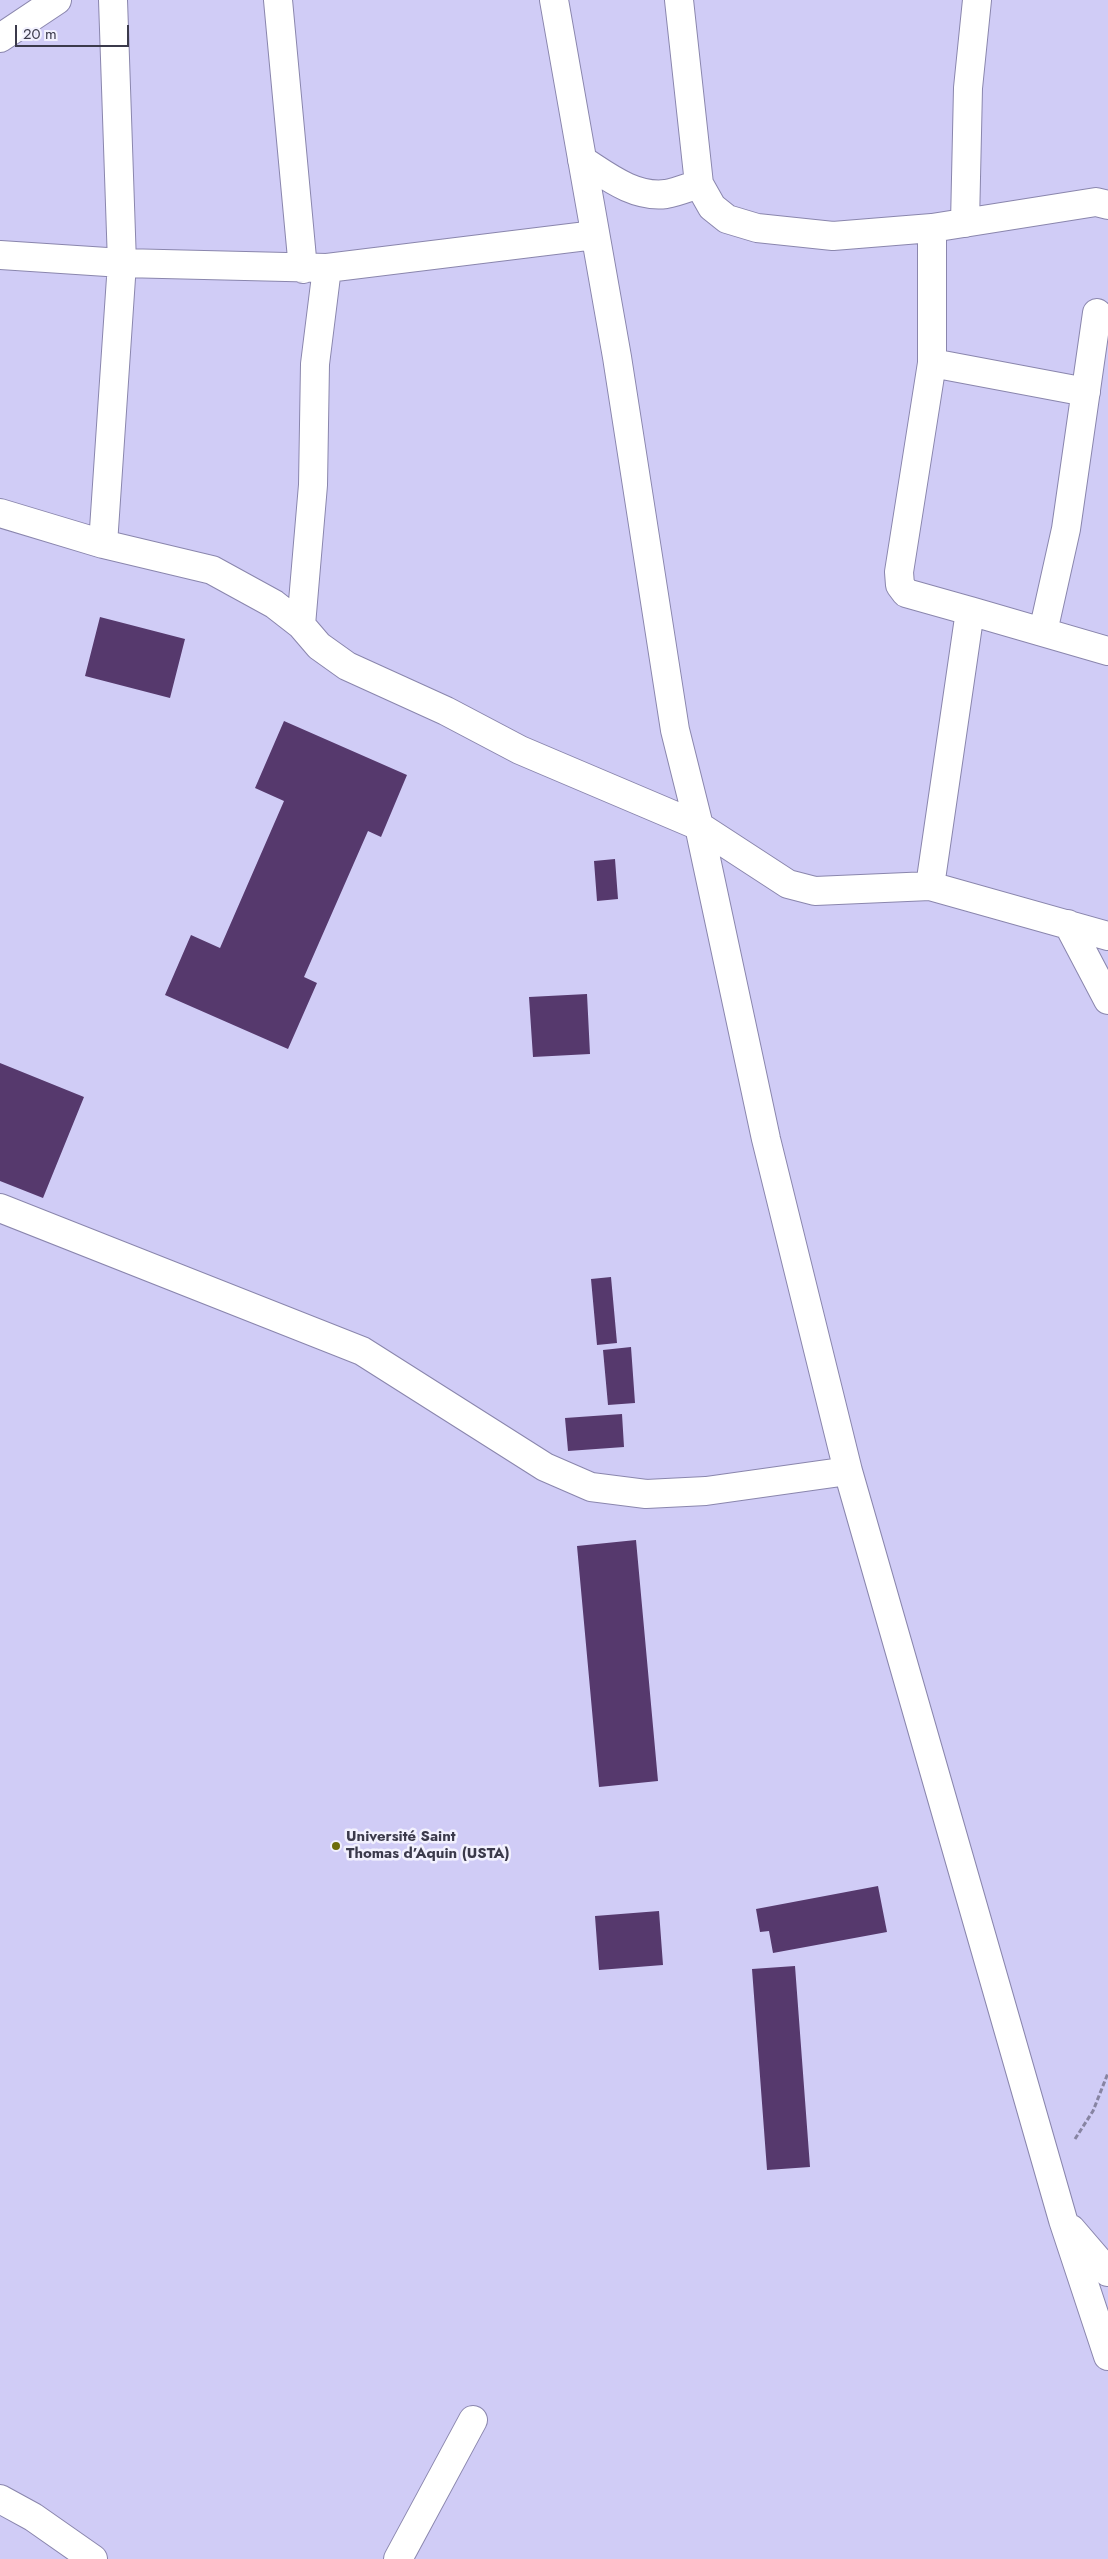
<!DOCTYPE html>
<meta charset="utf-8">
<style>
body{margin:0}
#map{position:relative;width:1108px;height:2559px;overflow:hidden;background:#d0ccf6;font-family:Jost,sans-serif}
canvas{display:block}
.scale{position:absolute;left:15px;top:25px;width:114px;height:22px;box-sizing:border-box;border:2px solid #3b3a4b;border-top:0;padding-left:6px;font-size:15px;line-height:18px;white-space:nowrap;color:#3b3a4b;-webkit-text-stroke:4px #f2f1fe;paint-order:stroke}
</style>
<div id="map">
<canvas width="1108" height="2559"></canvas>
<div class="scale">20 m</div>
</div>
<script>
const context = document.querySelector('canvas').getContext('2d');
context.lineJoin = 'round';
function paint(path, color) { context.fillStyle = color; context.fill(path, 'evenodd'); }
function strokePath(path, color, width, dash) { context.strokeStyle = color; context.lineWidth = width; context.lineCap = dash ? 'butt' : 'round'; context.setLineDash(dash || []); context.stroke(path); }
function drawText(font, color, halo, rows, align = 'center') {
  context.font = font + ' Jost,sans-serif'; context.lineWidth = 5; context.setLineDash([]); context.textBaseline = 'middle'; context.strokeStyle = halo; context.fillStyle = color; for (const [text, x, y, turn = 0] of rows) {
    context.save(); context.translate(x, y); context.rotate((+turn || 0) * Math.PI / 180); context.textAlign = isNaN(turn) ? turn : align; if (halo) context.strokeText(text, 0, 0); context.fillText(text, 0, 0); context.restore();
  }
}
const building = new Path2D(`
 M100,617L185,639L170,698L85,676Z
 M284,721L407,775L381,837L368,831L304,977L317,983L288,1049L165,995L191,935L220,948L284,801L255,788Z
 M615,859L618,899L597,901L594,861Z
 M587,994L590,1054L533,1057L529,997Z
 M0,1063L84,1097L43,1198L0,1181Z
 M611,1277L617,1343L597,1345L591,1279Z
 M631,1347L635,1403L608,1405L603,1350Z
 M622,1414L624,1447L568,1451L565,1418Z
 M636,1540L658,1781L599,1787L577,1546Z
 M878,1886L887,1932L773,1953L769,1931L760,1932L756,1909Z
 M659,1911L663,1965L599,1970L595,1916Z
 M795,1966L810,2167L767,2170L752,1969Z`);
const path = new Path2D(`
 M1075,2139L1093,2111L1108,2073`);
const minor = new Path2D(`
 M278,0L303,269
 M554,0L617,357L675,730L699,826L766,1139L848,1471L1063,2220L1108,2356
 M679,0L699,184
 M0,38L57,0
 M582,160C607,176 634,198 666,194C677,192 689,187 699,184L712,207L727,219L757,228L833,236L932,228L1096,202L1108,205
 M965,223L968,88L977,0
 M932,228V363L1086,392
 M0,255L122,263L327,268L595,235
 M932,363L899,572L900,585L906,593L970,611
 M0,513L103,544L212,570L274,604L301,625L319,646L347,666L446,711L520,750L699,826L788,884L815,891L930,886L1108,936
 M103,544L122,263L113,0
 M301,625L313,485L315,364L327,268
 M1043,632L1066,529L1097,313
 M930,886L970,611L1108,651
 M1068,924L1108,1000
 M0,1208L362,1351L545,1467L591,1487L646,1494L706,1491L848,1471
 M1071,2229L1108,2272
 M0,2499L33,2517L93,2559
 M398,2559L473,2420`);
const markers = [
 [336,1846,5,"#6d6c0a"]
];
const poiNames = [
 ["Université Saint",346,1837],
 ["Thomas d’Aquin (USTA)",346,1854]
];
paint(building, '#56396d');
strokePath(minor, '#8a86ad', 30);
strokePath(path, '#8784a2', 3, [5, 2.5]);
strokePath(minor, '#fff', 28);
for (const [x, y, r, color] of markers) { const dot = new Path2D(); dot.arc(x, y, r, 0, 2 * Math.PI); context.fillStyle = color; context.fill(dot); strokePath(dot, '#f2f1fe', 2); }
drawText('bold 15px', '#3b3a4b', '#f2f1fe', poiNames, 'left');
</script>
